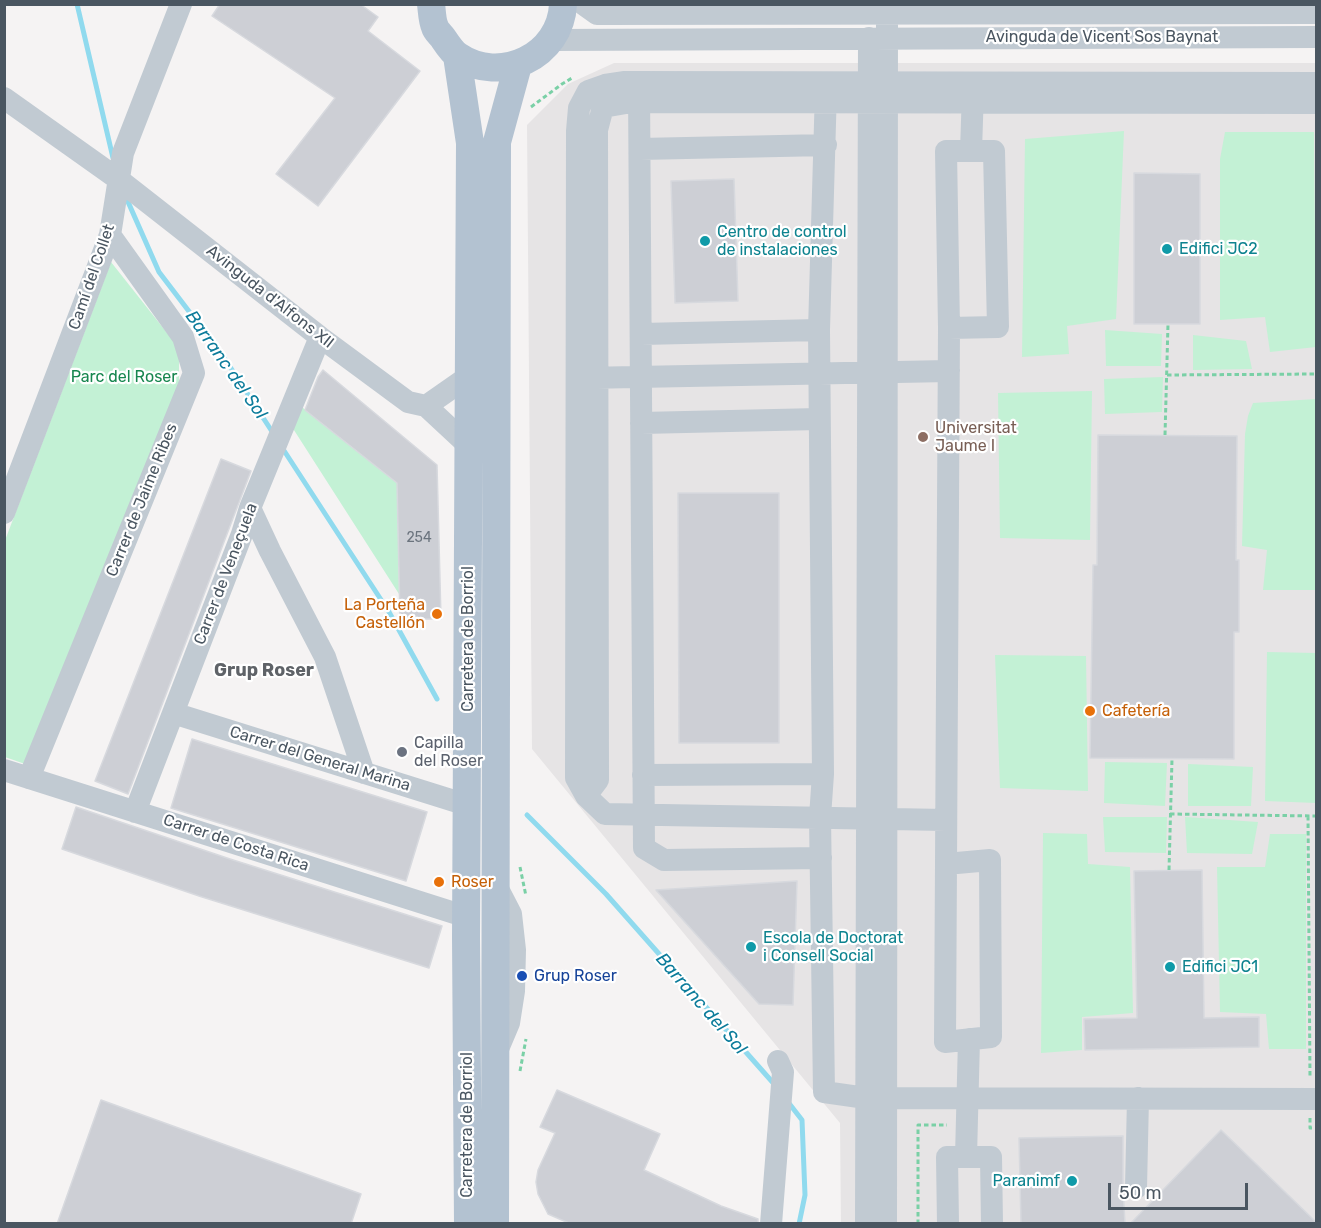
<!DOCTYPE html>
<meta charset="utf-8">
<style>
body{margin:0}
#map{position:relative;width:1321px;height:1228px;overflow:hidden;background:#f5f3f3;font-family:Rubik,sans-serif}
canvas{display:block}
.frame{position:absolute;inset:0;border:6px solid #4a5661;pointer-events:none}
.scale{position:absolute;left:1108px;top:1183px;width:140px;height:27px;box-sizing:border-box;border:3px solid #4a5661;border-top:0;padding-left:8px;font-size:18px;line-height:21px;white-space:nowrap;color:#4a5661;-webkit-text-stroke:4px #fff;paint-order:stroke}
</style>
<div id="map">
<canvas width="1321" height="1228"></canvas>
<div class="frame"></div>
<div class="scale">50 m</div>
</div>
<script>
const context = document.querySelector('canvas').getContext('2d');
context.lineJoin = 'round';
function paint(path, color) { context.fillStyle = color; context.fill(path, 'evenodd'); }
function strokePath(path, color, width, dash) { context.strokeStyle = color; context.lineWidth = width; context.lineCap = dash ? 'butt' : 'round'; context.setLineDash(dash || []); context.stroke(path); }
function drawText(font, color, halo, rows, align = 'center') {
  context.font = font + ' Rubik,sans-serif'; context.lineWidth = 4.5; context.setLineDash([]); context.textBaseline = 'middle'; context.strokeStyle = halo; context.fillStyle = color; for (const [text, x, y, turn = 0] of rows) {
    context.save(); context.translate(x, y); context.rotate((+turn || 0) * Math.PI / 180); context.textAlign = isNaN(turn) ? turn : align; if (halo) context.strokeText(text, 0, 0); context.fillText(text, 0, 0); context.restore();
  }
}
const education = new Path2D(`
 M614,63H1316V1223H841L840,1123L532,749L527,125L568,84Z`);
const green = new Path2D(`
 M1124,131L1116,319L1067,326L1069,354L1022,357L1025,139Z
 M1225,132H1314L1316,347L1270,352L1265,317L1220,320V159Z
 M111,262L179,348V383L25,764L5,757L4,543Z
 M1105,330L1162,334L1161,366H1106Z
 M1193,335L1246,341L1252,369L1193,370Z
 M1163,377L1162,412L1105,414L1104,379Z
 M1092,391L1090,540L1000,538L998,393Z
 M1316,399V590H1263L1267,550L1242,546L1245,434L1248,416L1253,403Z
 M298,404L397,483L399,594L292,427Z
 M1267,652L1316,653V803L1265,801Z
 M995,655L1086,656L1088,791L1000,788Z
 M1105,762L1167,763L1165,806L1104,803Z
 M1188,764L1253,767L1251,806H1188Z
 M1103,817H1167L1166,853L1105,852Z
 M1185,817L1258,822L1252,854L1187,853Z
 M1043,833L1087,834L1088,864L1130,867L1133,1013L1082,1017V1050L1041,1053Z
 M1270,834H1306V1049H1269L1266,1014L1220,1012L1217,867H1265Z`);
const stream = new Path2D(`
 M77,4L113,158
 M125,195L159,272L223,356L273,433
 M281,446L389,612L437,699
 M527,815L606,894L775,1085
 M788,1102L802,1120L805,1195L799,1224`);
const building = new Path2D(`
 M220,4H360L378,17L368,31L420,71L318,206L276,174L335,98L212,16Z
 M1134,173L1200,174V324H1134Z
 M734,179L738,301L675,303L671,181Z
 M323,370L437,465L441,619H400L397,483L305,410L318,377Z
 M1098,435L1237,436L1236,560H1239V632H1234V759L1090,758L1093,565H1097Z
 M221,459L251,471L128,794L95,781Z
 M678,493H779V743H679Z
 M192,739L427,812L406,881L171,808Z
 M76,807L230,859L442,926L429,968L199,896L62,849Z
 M1202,870L1204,1018L1259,1017V1047L1085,1050L1084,1019L1137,1018L1134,871Z
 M797,881L793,1005L759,1004L656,890Z
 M557,1090L660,1134L644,1170L721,1206L758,1219V1224H571L548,1214L538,1194L536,1182L538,1170L555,1133L540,1127Z
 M101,1100L361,1194L351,1224H57Z
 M1221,1130L1317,1223V1224H1130Z
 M1123,1136V1188L1125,1224H1021L1019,1138Z`);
const path = new Path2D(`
 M531,107L562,84L572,78
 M1167,375L1316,374
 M1165,435L1168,324
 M1170,814L1316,816
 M1308,816L1310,1078
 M520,867L526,896
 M1169,870L1172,759
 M520,1071L526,1039
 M1310,1118V1128H1316
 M918,1224V1125H947`);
const minor = new Path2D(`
 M583,4L597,14L1316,13
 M552,40L1316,37
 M1316,83L625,82L605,85L588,91L579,108L577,131L576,778L586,796L598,780L597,130L603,107L626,103L640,102L1316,103
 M639,88L644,848L664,860L821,858
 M826,89L819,330L823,774L820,817L824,1092L866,1098L1316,1099
 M4,98L118,179L320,337L408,402L426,406L469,446
 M640,149L826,145
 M946,151H994L998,327L949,328Z
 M971,151L973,90
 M641,334L819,330
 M584,378L949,371
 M426,406L469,376
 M641,423L819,419
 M250,508L270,551L325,657L364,773
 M4,513L110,235L123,153L181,4
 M173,713L467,805
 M4,770L467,917
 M643,775L823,774
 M29,778L194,373L183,337L110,235
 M586,796L605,814L946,820
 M135,812L242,534L250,508L320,337
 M946,864L990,860L991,1037L945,1042L949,328
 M496,885L511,914L515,950L514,991L509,1023L498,1049
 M966,1157L969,1039
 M1136,1188L1138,1098
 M771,1224L783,1072L778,1061
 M866,1224L869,38
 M886,1224L887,4
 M948,1224L947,1157H991L992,1224`);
const major = new Path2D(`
 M431,4C432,11 432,21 435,27C436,31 441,35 443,38C447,44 452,52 458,56C500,85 561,56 563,4
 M457,56L470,143L466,937L468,1224
 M495,1224L497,142L518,65`);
const markers = [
 [705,241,6,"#0f9aa8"],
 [1167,249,6,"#0f9aa8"],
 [923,437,6,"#8d6e63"],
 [437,614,6,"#e8710a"],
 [1090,711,6,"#e8710a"],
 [402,752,6,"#6b7280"],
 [439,882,6,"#e8710a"],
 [751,947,6,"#0f9aa8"],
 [1170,967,6,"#0f9aa8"],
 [522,976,6,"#1a4fb4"],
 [1072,1181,6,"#0f9aa8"]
];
const numberNames = [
 ["254",419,538]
];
const streetNames = [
 ["Avinguda de Vicent Sos Baynat",1102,37],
 ["Camí del Collet",92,277,-71],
 ["Avinguda d'Alfons XII",270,297,38],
 ["Carrer de Jaime Ribes",142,500,-68],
 ["Carrer de Veneçuela",226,574,-69],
 ["Carretera de Borriol",468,639,-90],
 ["Carrer del General Marina",320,759,17],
 ["Carrer de Costa Rica",236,843,18],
 ["Carretera de Borriol",467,1125,-90]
];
const cultureNames = [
 ["Centro de control",717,232],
 ["de instalaciones",717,250],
 ["Edifici JC2",1179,249],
 ["Escola de Doctorat",763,938],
 ["i Consell Social",763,956],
 ["Edifici JC1",1182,967],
 ["Paranimf",1060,1181,"right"]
];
const parkNames = [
 ["Parc del Roser",124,377]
];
const educationNames = [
 ["Universitat",935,428],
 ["Jaume I",935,446]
];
const foodNames = [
 ["La Porteña",425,605,"right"],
 ["Castellón",425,623,"right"],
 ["Cafetería",1102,711],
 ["Roser",451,882]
];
const worshipNames = [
 ["Capilla",414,743],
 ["del Roser",414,761]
];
const transitNames = [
 ["Grup Roser",534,976]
];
const waterNames = [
 ["Barranc del Sol",226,365,55],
 ["Barranc del Sol",701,1004,49]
];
const neighbourhoodNames = [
 ["Grup Roser",264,671]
];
paint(education, '#e6e4e5');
paint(green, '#c3f1d5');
strokePath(stream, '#90daee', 5);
paint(building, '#cdcfd5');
strokePath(building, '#d7d9de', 1.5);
strokePath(path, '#7ad0a6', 3, [4.5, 3]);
strokePath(minor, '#c1cad2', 22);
strokePath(major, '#b3c2d1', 28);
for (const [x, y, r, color] of markers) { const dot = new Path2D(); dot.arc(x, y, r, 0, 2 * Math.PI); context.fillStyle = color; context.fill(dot); strokePath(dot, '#fff', 2); }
drawText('14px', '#6b747e', null, numberNames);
drawText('16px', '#4a5661', '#fff', streetNames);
drawText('16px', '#0d838f', '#fff', cultureNames, 'left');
drawText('16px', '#17864f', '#fff', parkNames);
drawText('16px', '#785e54', '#fff', educationNames, 'left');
drawText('16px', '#c56008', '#fff', foodNames, 'left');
drawText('16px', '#5b616d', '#fff', worshipNames, 'left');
drawText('16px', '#164399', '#fff', transitNames, 'left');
drawText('italic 18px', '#0c7c9b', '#fff', waterNames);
drawText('bold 18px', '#5f6368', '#fff', neighbourhoodNames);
</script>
